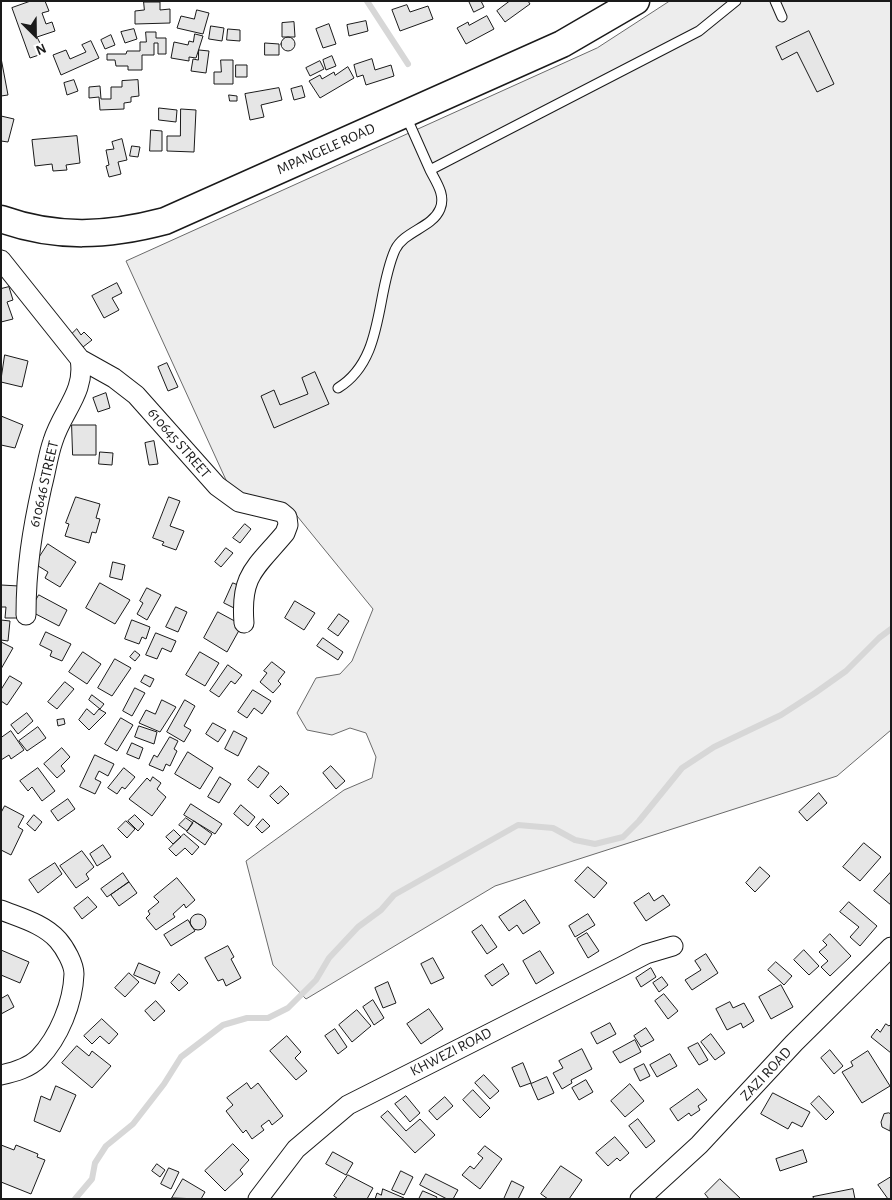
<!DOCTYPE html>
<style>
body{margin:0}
#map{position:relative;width:892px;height:1200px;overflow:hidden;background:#fff;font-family:"Alegreya Sans",sans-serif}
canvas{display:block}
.frame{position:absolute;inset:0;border:2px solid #1a1a1a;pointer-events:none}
.north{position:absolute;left:10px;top:10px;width:50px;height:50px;-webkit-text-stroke:4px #fff;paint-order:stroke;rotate:157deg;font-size:14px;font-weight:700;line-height:20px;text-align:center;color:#1a1a1a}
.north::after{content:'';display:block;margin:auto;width:18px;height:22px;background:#1a1a1a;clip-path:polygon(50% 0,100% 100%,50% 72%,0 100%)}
</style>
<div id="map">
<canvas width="892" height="1200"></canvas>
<div class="frame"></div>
<div class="north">N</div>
</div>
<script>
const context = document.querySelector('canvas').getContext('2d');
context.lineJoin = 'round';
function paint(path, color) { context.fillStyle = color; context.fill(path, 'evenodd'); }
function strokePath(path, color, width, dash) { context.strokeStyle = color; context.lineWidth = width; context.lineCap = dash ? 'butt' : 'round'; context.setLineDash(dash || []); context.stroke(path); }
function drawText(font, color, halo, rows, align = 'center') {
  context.font = font + ' "Alegreya Sans",sans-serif'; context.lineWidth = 4; context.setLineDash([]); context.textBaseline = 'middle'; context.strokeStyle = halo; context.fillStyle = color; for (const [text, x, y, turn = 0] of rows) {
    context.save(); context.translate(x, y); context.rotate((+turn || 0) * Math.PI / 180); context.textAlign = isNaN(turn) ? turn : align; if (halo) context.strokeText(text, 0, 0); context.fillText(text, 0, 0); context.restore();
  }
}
const built = new Path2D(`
 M670,1H891V730L837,776L495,886L306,999L273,965L246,861L344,790L372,778L376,757L366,733L350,728L332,735L307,730L297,713L316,678L340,674L352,661L373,609L293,511L243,497L226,480L126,261L597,48Z`);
const stream = new Path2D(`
 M367,1L408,64
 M75,1199L92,1179L95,1163L106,1146L133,1124L164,1084L181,1057L223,1025L247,1018H268L288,1008L316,980L329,958L358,927L381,910L394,895L518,825L553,828L575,840L595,844L623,837L639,821L682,768L714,747L781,715L815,693L846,671L879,638L891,629`);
const building = new Path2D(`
 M31,1H45L49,11L42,13L46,24L52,22L55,31L37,37L45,53L30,58L12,8Z
 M469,1H481L484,7L474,12Z
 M510,1H528L530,4L505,22L497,11Z
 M144,2H160V10L170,9V23L135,24V11L144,10Z
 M407,5L410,12L428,6L433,19L400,31L392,10Z
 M197,10L209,13L203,34L177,28L181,16L194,19Z
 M487,16L494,29L466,44L457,28L468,22L469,25Z
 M366,21L368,31L349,36L347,25Z
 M294,22L295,37H282V23Z
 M329,24L336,44L323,48L316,29Z
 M211,26L224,28L222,41L209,39Z
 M134,29L137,39L125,43L121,32Z
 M228,29L240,30V41L227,40Z
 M809,31L834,84L817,92L797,52L782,60L776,47Z
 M146,32H156V38H166V54H158V43H154V55H142V70H128V66H116L115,60H107V54H126L127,51H140V42H146Z
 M195,34L203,36L196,58L189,57V61L171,58L174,42L188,45L189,41L193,42Z
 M111,35L115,45L105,49L101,40Z
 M281 44a7 7 0 1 1 14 0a7 7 0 1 1-14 0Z
 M91,41L99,58L61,75L53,55L66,50L70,59L86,52L82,45Z
 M265,43L279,44V55H265Z
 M199,50L209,51L206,73L191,71L193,59L198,60Z
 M332,56L336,66L326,70L323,60Z
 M1,58L8,95L1,96Z
 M372,59L375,70L391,65L394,76L366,85L363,75L357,77L354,65Z
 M221,60H233V84H214V72H221Z
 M320,61L324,69L310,76L306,68Z
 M236,65H247V77H236Z
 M348,67L354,78L320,98L309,81L320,75L322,79L334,72L335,75Z
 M74,80L78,91L67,95L64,83Z
 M138,80L139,96L131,97V102L124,103V109L100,110L99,97L89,98V87L100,86L101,99H111V87H122V81Z
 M302,86L305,97L294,100L291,89Z
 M279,88L282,100L261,105L264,117L250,120L245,94Z
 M229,95L237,96V101H230Z
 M159,108L177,110L176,122L159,120Z
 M181,109L196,110L194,152L167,151V136H180Z
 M1,116L14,119L8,142L1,141Z
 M151,130L162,131V151H150Z
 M77,136L80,163L66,165L67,170L53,171L52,164L35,166L32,140Z
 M122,139L127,160L118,162L121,174L109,177L106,166L109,165L106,150L114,149L112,142Z
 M132,146L140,147L138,157L130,156Z
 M117,283L122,293L112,298L119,310L104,318L92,296Z
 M9,287L13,300L7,302L13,319L1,322V289Z
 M77,329L81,335L84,332L92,340L83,347L72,334Z
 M5,355L28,361L22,387L1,382Z
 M167,363L178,387L168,391L158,367Z
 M315,372L329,404L274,428L261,396L274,390L280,405L308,394L302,378Z
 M106,393L110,408L98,412L93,398Z
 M1,416L23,425L15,448L1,445Z
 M72,425H96V455H73Z
 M154,441L158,464L149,465L145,443Z
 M100,452L113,453L112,465L99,464Z
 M76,497L100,504L96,518L100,519L96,533L92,532L89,543L65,536L69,524L66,523Z
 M169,497L180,501L170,526L184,531L176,550L162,545L164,542L153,538Z
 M245,524L251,529L240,543L233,538Z
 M48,544L76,562L60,587L45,578L48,572L35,564Z
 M226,548L233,553L221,567L215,562Z
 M113,562L125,565L122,580L110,577Z
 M100,583L130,600L115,624L86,608Z
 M233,583L243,587L234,608L224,603Z
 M1,585L19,586L18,618H5L6,607H1Z
 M147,588L161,595L147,620L137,614L143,603L140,601Z
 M39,595L67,610L59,626L30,611Z
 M295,601L315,613L304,630L285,618Z
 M176,607L187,612L178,632L166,627Z
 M218,612L242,625L227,652L204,638Z
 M339,614L349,621L338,636L328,629Z
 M1,620L10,621L8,641L1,640Z
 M132,620L150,627L146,639L142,637L139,644L125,639Z
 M46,632L71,644L62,661L50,656L52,651L40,645Z
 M156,633L176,641L171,652L162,648L157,659L146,655Z
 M323,638L343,652L338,660L317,646Z
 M1,642L13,648L1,669Z
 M135,651L140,655L135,661L130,657Z
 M83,652L101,664L87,684L69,672Z
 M200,652L219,663L205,686L186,675Z
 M115,659L131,668L112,696L98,688Z
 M272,662L285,672L278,681L281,684L273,693L260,682L267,673L264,671Z
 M228,665L242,675L235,684L231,681L219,697L210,691Z
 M145,675L154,679L150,687L141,682Z
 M10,676L22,683L7,705L1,701V690Z
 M65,682L74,689L57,709L48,702Z
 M135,688L145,693L132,716L123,711Z
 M253,690L271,701L262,714L254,708L247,718L238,712Z
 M92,695L104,704L100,709L89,700Z
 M162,700L176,707L160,732L139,723L146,710L155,714Z
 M185,700L195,706L184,726L191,730L184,742L167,732Z
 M87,709L94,715L99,709L106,713L89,730L79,720Z
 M27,713L33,721L18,734L11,725Z
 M121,718L133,725L117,751L105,744Z
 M64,719L65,724L58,726L57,720Z
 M213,723L226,730L218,742L206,734Z
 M139,726L157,732L154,744L135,737Z
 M38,727L46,738L27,751L19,741Z
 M11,731L24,750L11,759L9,755L1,760V738Z
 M234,731L247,738L238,756L225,749Z
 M170,737L178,741L174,749L177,751L170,766L166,764L163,771L149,765L154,755L157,757Z
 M132,743L143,748L139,759L127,754Z
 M62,748L70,757L61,766L65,771L57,778L44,764Z
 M188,752L213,768L200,789L175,774Z
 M95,755L114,764L108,776L99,771L95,779L101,782L95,794L80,787Z
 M259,766L269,773L258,788L248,780Z
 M331,766L345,781L336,789L323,773Z
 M38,768L55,791L42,801L32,787L28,791L20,781Z
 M124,768L135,777L125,789L122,787L117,794L108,788Z
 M153,777L161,783L157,789L166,797L152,816L129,799L147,778L150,781Z
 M220,777L231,784L219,803L208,797Z
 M281,786L289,794L278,804L270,796Z
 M819,793L827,803L807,821L799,812Z
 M68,799L75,809L58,821L51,811Z
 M191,804L222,824L215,834L184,815Z
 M241,805L255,817L248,826L234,814Z
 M5,806L24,816L18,827L23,830L11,855L1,850V813Z
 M34,815L42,822L35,831L27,824Z
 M135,815L144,824L138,831L128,821Z
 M186,818L193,823L187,831L179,825Z
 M263,819L270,826L262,833L256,827Z
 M126,821L135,829L127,838L118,829Z
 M194,821L212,834L205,845L187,832Z
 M174,830L181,837L173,844L166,837Z
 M184,834L199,847L192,855L185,848L176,856L169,849Z
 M864,843L881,857L860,881L843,867Z
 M103,845L111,857L97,866L90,854Z
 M82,851L94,867L86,874L89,879L76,888L60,866Z
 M55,863L62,874L38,893L29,880Z
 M588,867L607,883L594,898L575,881Z
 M760,867L770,876L755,892L746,883Z
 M891,872V905L874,891Z
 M123,873L129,882L107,897L101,889Z
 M177,878L195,900L186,908L184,904L173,914L175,917L156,930L146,918L150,914L148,911L159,902L154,897Z
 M129,882L137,893L119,906L111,895Z
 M649,893L654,901L663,895L670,905L646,921L634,903Z
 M88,897L97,907L82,919L74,908Z
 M525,900L540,923L523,934L517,925L509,931L499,917Z
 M849,902L877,926L860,946L850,937L859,927L840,912Z
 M190 922a8 8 0 1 1 16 0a8 8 0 1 1-16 0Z
 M588,914L595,925L575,937L569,926Z
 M188,920L195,931L171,946L164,935Z
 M482,925L497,947L487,954L472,932Z
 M587,933L599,951L588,958L577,939Z
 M830,934L851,956L830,976L821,967L828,961L819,952L827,945L823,941Z
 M228,946L234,957L231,959L241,978L226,986L223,979L218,981L205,958Z
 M1,950L29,962L20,983L1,975Z
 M804,950L819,966L809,975L794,960Z
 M540,951L554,973L536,984L523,961Z
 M706,954L718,973L692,990L685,980L701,970L695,961Z
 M433,958L444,978L431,984L421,964Z
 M776,962L792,976L784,985L768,970Z
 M139,963L160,972L155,984L134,975Z
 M503,964L509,974L492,986L485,976Z
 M651,968L656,977L641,987L636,978Z
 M129,973L139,982L125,997L115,988Z
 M179,974L188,983L179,991L171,983Z
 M662,977L668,985L659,992L653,983Z
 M388,982L396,1003L383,1008L375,988Z
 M781,985L793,1007L771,1019L759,997Z
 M664,994L678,1011L668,1019L655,1001Z
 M8,995L14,1007L1,1014V999Z
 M373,1000L384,1018L374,1025L363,1007Z
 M156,1001L165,1011L154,1021L145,1011Z
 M730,1002L733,1008L744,1003L754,1021L743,1028L741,1023L727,1030L716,1009Z
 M429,1009L443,1029L421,1044L407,1024Z
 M357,1010L371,1026L352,1042L339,1025Z
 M102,1019L118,1034L109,1044L100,1036L92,1044L84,1036Z
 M610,1023L616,1034L597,1044L591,1033Z
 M886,1024L889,1026L891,1024V1053L871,1037L877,1029L880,1032Z
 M646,1028L654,1040L641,1047L634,1036Z
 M335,1029L347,1047L338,1054L325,1036Z
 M711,1034L725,1053L715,1060L701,1042Z
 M287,1036L301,1052L295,1058L307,1071L296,1080L270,1051Z
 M635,1040L641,1052L620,1063L613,1052Z
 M698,1043L708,1060L699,1065L688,1048Z
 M77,1046L89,1056L92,1051L111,1066L92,1088L62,1063Z
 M582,1049L592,1069L571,1080L572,1083L562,1089L553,1073L563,1068L559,1061Z
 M830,1050L843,1066L834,1074L821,1058Z
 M868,1051L890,1086L862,1103L842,1072L853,1066L851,1062Z
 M670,1054L677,1066L657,1077L650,1065Z
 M523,1063L531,1083L520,1087L512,1068Z
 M644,1064L650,1076L640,1081L634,1069Z
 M484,1075L499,1091L490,1099L475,1083Z
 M547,1077L554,1093L538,1100L531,1084Z
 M586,1080L593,1092L579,1100L572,1088Z
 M247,1083L251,1089L258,1083L283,1116L272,1125L269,1120L261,1126L264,1130L252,1139L246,1130L243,1133L226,1111L233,1105L227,1098Z
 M630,1084L644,1101L625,1117L611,1101Z
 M56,1086L76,1095L60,1132L34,1121L41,1096L50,1100Z
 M698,1089L707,1100L698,1106L700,1110L691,1116L689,1113L678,1121L670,1109Z
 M473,1090L490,1108L480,1118L463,1100Z
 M773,1093L810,1112L802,1127L792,1122L788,1129L761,1114Z
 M406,1096L420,1113L410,1122L395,1104Z
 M819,1096L834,1112L826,1120L811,1104Z
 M445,1097L453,1106L437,1120L429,1111Z
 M388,1111L406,1131L420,1119L435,1135L415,1153L381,1117Z
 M889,1113L891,1114L890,1131L882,1127L881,1122L884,1114Z
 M638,1119L655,1141L646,1148L629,1126Z
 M615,1137L629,1153L620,1161L617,1158L608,1166L596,1153Z
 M233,1144L249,1160L240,1170L243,1174L225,1191L205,1171Z
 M1,1145L14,1150L16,1145L38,1154L37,1157L45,1160L31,1194L1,1182Z
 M485,1146L502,1159L480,1189L462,1175L470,1166L474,1169L483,1158L478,1154Z
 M803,1150L807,1162L780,1171L776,1159Z
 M333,1152L353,1163L346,1175L326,1164Z
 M157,1164L165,1170L160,1177L152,1171Z
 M561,1166L582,1180L569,1199H548L541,1194Z
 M169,1168L179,1172L171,1189L161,1184Z
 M401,1171L413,1177L404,1195L392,1190Z
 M426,1174L458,1190L453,1199H447L420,1185Z
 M348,1175L373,1188L367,1199H338L334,1196Z
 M891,1177V1199H888L878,1185Z
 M183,1179L205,1192L201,1199L172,1198Z
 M720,1179L741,1199H709L705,1194Z
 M512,1181L524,1187L518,1199H504Z
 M383,1189L404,1198L403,1199H375L377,1193L381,1195Z
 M853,1189L855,1199H814L813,1197Z
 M423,1191L437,1197L436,1199H419Z`);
const lane = new Path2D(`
 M775,1L782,17
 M406,116L430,170L699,31L736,1
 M338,388C385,359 375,295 395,250C404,231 432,228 440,209C446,195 436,182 430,170`);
const street = new Path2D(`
 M1,260L80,359L114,378L136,395L217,486L239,502L281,512L287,517L288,525L285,533C256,568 240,574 244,623
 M26,615C26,569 32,531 42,486C46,471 48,455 53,441C62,411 86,392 80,359
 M1,910C21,918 44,924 58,940C65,948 74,964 74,974C73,1003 59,1037 39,1058C29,1068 15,1072 1,1075
 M258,1199L296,1149L348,1105L621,967L646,954L673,946
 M640,1199L699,1145L794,1043L891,947`);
const secondary = new Path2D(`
 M1,219C57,239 108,236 165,221L562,44L636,1`);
const streetNames = [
 ["MPANGELE ROAD",326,149,-24],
 ["610645 STREET",179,443,49],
 ["610646 STREET",44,484,-77],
 ["KHWEZI ROAD",451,1052,-27],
 ["ZAZI ROAD",766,1074,-47]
];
paint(built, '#ededed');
strokePath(built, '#6a6a6a', 1);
strokePath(stream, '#d7d7d7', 6);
paint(building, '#e6e6e6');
strokePath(building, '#1a1a1a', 1);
strokePath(lane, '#1a1a1a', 11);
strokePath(street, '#1a1a1a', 21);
strokePath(secondary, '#1a1a1a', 29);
strokePath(lane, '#fff', 9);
strokePath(street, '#fff', 19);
strokePath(secondary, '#fff', 26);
drawText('15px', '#1a1a1a', '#fff', streetNames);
</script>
